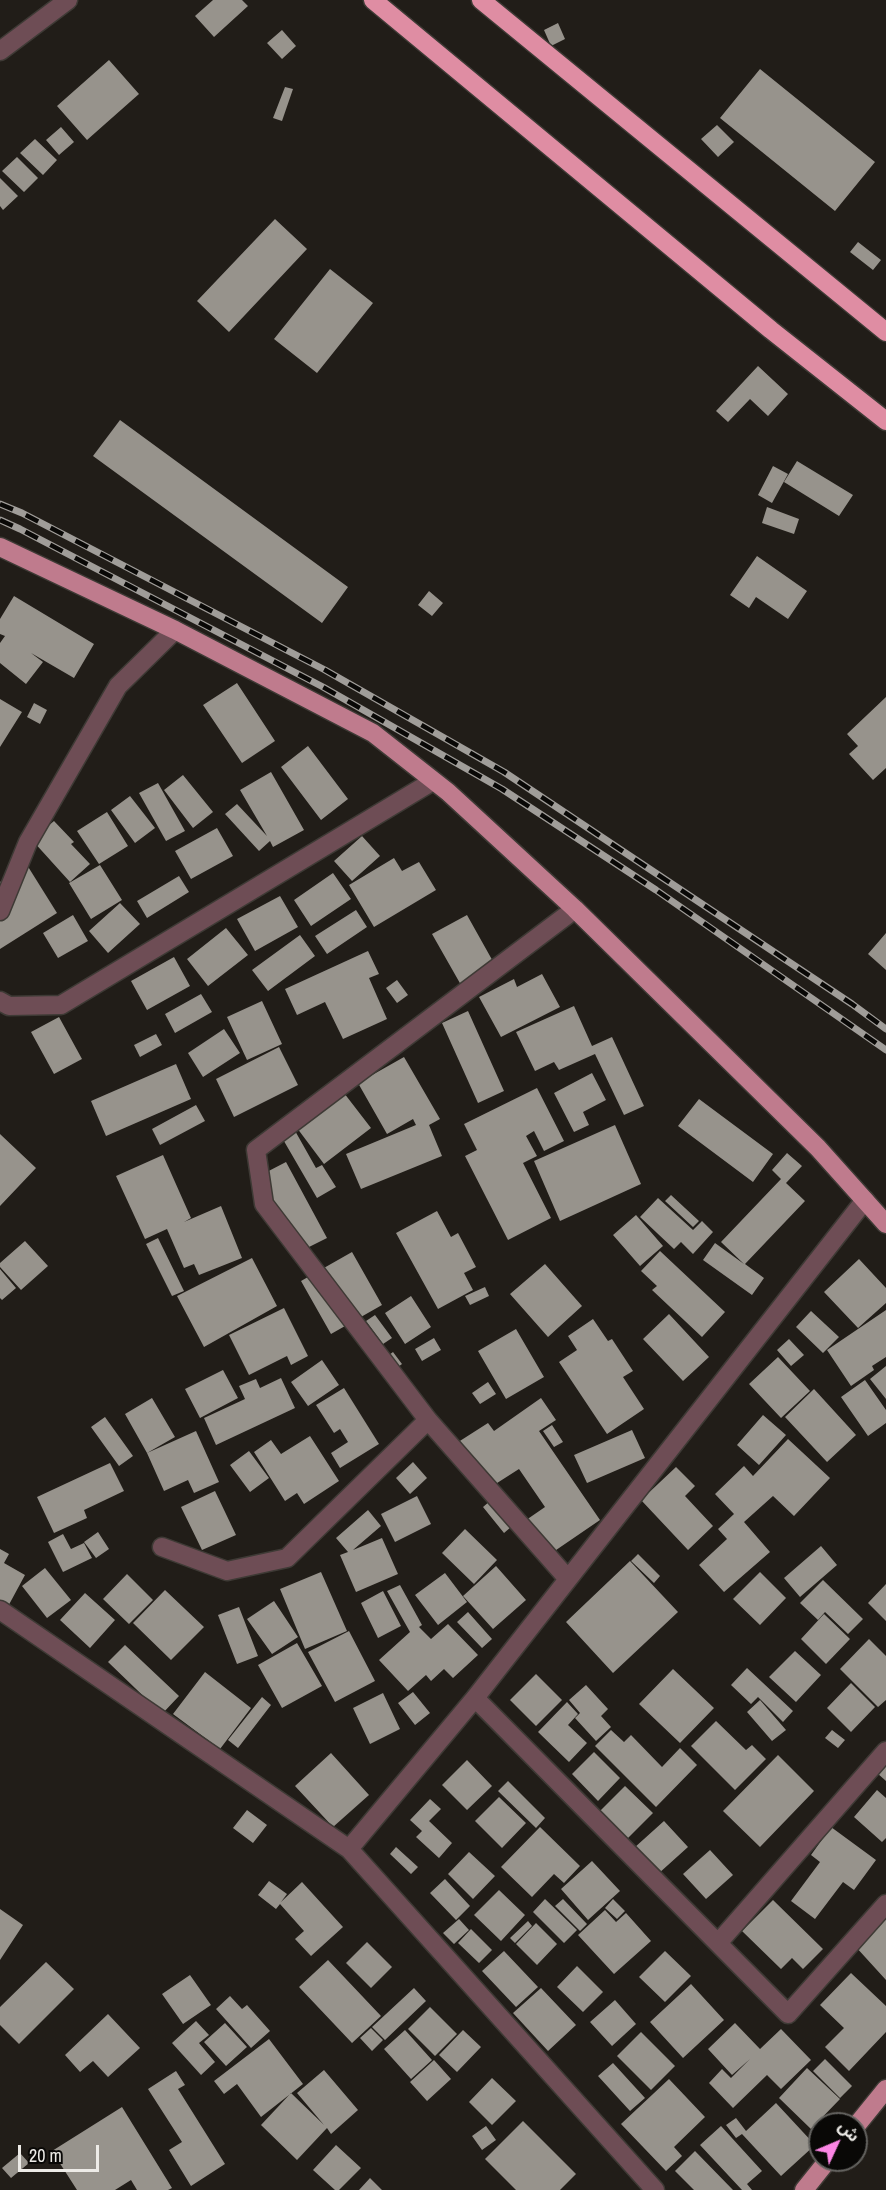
<!DOCTYPE html>
<meta charset="utf-8">
<style>
body{margin:0}
#map{position:relative;width:886px;height:2190px;overflow:hidden;background:#211d18;font-family:"Archivo Narrow","Noto Sans Arabic",sans-serif}
canvas{display:block}
.north{position:absolute;left:808px;top:2112px;width:60px;height:60px;box-sizing:border-box;background:#090806;border:2px solid #646360;border-radius:50%;rotate:46deg;font-size:16px;font-weight:700;line-height:24px;text-align:center;color:#edebe7}
.north::after{content:'';display:block;margin:auto;width:21px;height:27px;background:#fc86e4;clip-path:polygon(50% 0,100% 100%,50% 72%,0 100%)}
.scale{position:absolute;left:18px;top:2145px;width:81px;height:27px;box-sizing:border-box;border:3px solid #edebe7;border-top:0;padding-left:8px;font-size:18px;line-height:21px;white-space:nowrap;color:#edebe7;-webkit-text-stroke:4px #090806;paint-order:stroke}
</style>
<div id="map">
<canvas width="886" height="2190"></canvas>
<div class="north">ش</div>
<div class="scale">20 m</div>
</div>
<script>
const context = document.querySelector('canvas').getContext('2d');
context.lineJoin = 'round';
function paint(path, color) { context.fillStyle = color; context.fill(path, 'evenodd'); }
function strokePath(path, color, width, dash) { context.strokeStyle = color; context.lineWidth = width; context.lineCap = dash ? 'butt' : 'round'; context.setLineDash(dash || []); context.stroke(path); }
const building = new Path2D(`
 M213,0H242L248,6L214,37L195,16Z
 M558,23L565,39L551,46L544,30Z
 M282,30L296,46L282,59L267,43Z
 M109,60L139,94L87,140L57,106Z
 M760,69L875,162L835,211L720,118Z
 M285,87L293,89L282,121L273,118Z
 M717,125L734,142L718,157L701,139Z
 M61,127L74,142L59,155L46,140Z
 M35,139L57,160L43,175L20,153Z
 M17,157L38,178L24,192L2,171Z
 M0,178L18,196L3,210L0,206Z
 M275,219L307,249L229,332L197,301Z
 M858,242L881,260L873,270L850,252Z
 M330,269L373,303L317,373L274,339Z
 M758,366L788,394L768,416L750,399L728,422L716,411Z
 M120,420L348,587L322,623L93,456Z
 M797,461L853,495L839,516L784,482Z
 M773,466L788,474L772,503L758,495Z
 M767,507L799,519L794,534L762,523Z
 M757,556L807,591L788,619L756,597L749,608L730,595Z
 M429,591L443,603L432,616L418,605Z
 M14,596L94,644L74,678L31,653L43,662L26,684L0,663V643L5,636L0,634V619Z
 M237,683L275,741L242,763L203,705Z
 M886,697V768L873,780L849,754L858,746L847,734Z
 M0,699L22,712L0,747Z
 M34,703L47,710L40,724L27,717Z
 M308,746L348,799L321,820L281,767Z
 M271,772L304,830L273,847L270,841L259,851L225,814L237,804L267,836L240,790Z
 M183,775L213,812L193,828L164,790Z
 M158,783L185,831L166,841L139,793Z
 M130,796L155,828L135,843L111,810Z
 M107,812L128,846L99,864L77,831Z
 M54,821L74,842L71,844L90,864L70,882L32,840Z
 M217,828L233,856L191,879L175,851Z
 M362,836L380,856L352,881L334,861Z
 M394,858L402,871L419,862L436,890L374,927L349,885Z
 M27,865L57,913L0,949V882Z
 M100,865L122,900L91,919L69,883Z
 M333,873L351,899L311,926L294,900Z
 M179,876L189,892L147,918L137,901Z
 M280,896L298,927L255,951L237,919Z
 M120,903L140,924L108,953L89,931Z
 M356,910L367,927L327,954L315,936Z
 M73,915L88,941L58,958L43,933Z
 M467,915L495,965L461,985L432,934Z
 M226,928L248,955L208,986L187,959Z
 M886,933V970L868,954Z
 M300,935L315,956L268,991L252,970Z
 M368,951L379,974L369,978L387,1019L343,1039L325,1002L297,1015L285,989Z
 M174,957L190,986L147,1010L131,981Z
 M542,974L560,1007L501,1037L479,997L514,979L517,987Z
 M397,980L408,995L397,1003L386,988Z
 M201,994L212,1012L175,1033L165,1014Z
 M262,1001L282,1044L247,1060L227,1017Z
 M574,1006L592,1046L612,1037L644,1106L624,1115L595,1054L559,1070L554,1062L535,1071L516,1032Z
 M468,1011L504,1091L478,1103L442,1023Z
 M59,1017L82,1059L54,1074L31,1032Z
 M224,1029L240,1053L203,1077L188,1053Z
 M156,1034L162,1045L140,1057L134,1045Z
 M279,1047L298,1085L234,1117L216,1079Z
 M404,1057L440,1119L429,1125L442,1156L361,1189L346,1154L416,1125L413,1119L387,1134L358,1083Z
 M176,1064L191,1099L106,1136L91,1101Z
 M592,1073L606,1100L583,1112L589,1125L574,1132L554,1093Z
 M537,1088L564,1141L544,1151L534,1131L526,1136L537,1156L523,1163L551,1218L508,1240L465,1156L477,1150L464,1124Z
 M344,1093L371,1128L324,1164L297,1128Z
 M699,1099L773,1154L753,1182L678,1126Z
 M196,1105L205,1121L160,1145L152,1129Z
 M615,1125L641,1184L560,1221L534,1161Z
 M294,1129L316,1168L322,1165L336,1187L317,1198L281,1136Z
 M0,1134L36,1168L0,1206Z
 M787,1153L802,1166L786,1183L805,1201L745,1264L764,1278L752,1295L703,1260L715,1243L744,1264L721,1242L781,1179L772,1170Z
 M163,1155L191,1218L184,1222L221,1206L242,1258L199,1275L194,1264L184,1268L167,1229L145,1239L116,1176Z
 M286,1162L327,1238L295,1254L259,1176Z
 M671,1195L699,1221L693,1227L665,1201Z
 M658,1198L693,1230L702,1221L713,1232L693,1254L681,1242L674,1249L640,1217Z
 M437,1211L451,1237L458,1233L476,1267L464,1273L473,1290L438,1309L396,1233Z
 M636,1215L663,1246L640,1266L613,1235Z
 M158,1238L184,1291L172,1296L146,1244Z
 M25,1241L48,1266L21,1290L0,1267V1263Z
 M660,1251L725,1312L702,1337L652,1290L657,1286L641,1271Z
 M352,1252L382,1305L331,1334L301,1281Z
 M252,1258L277,1306L204,1347L177,1296Z
 M859,1259L886,1288V1303L858,1328L824,1292Z
 M545,1264L582,1306L548,1337L510,1294Z
 M0,1269L16,1288L2,1300L0,1298Z
 M485,1287L489,1296L470,1305L465,1296Z
 M411,1296L431,1327L405,1344L385,1313Z
 M284,1308L308,1356L291,1365L287,1356L249,1375L229,1335Z
 M886,1310V1357L872,1366L874,1370L851,1386L827,1350Z
 M811,1311L839,1337L823,1353L796,1327Z
 M669,1314L709,1357L683,1381L643,1339Z
 M375,1315L392,1338L383,1344L366,1321Z
 M593,1319L608,1341L612,1339L633,1371L623,1377L644,1409L607,1434L559,1362L577,1350L568,1336Z
 M516,1329L544,1377L506,1399L478,1351Z
 M434,1338L441,1350L422,1361L415,1349Z
 M789,1339L804,1355L791,1366L777,1350Z
 M393,1352L402,1364L386,1376L377,1364Z
 M778,1357L810,1391L781,1418L749,1384Z
 M322,1360L339,1385L308,1406L291,1382Z
 M886,1366V1399L870,1379Z
 M223,1370L238,1398L200,1418L185,1389Z
 M281,1378L295,1408L216,1445L204,1418L245,1399L239,1386L256,1379L260,1388Z
 M865,1380L886,1410V1423L868,1436L841,1397Z
 M488,1382L496,1394L480,1404L472,1393Z
 M344,1388L379,1444L340,1468L331,1453L348,1442L340,1429L334,1433L316,1405Z
 M814,1389L856,1435L827,1462L785,1417Z
 M152,1398L175,1437L147,1453L125,1414Z
 M541,1398L556,1420L539,1431L600,1520L540,1561L516,1527L545,1507L519,1469L483,1492L452,1446L488,1423L494,1431Z
 M763,1415L786,1435L759,1465L737,1445Z
 M105,1417L133,1456L119,1466L91,1427Z
 M552,1425L563,1442L554,1447L543,1431Z
 M632,1430L645,1458L587,1483L574,1455Z
 M196,1431L219,1482L194,1493L188,1480L164,1491L147,1453Z
 M310,1436L339,1481L304,1504L297,1493L285,1501L254,1452L271,1440L281,1454Z
 M788,1439L830,1478L794,1516L773,1496L744,1522L770,1552L724,1592L699,1565L727,1539L718,1529L734,1514L715,1494L744,1466L753,1476Z
 M249,1451L269,1478L250,1492L230,1465Z
 M413,1462L427,1478L410,1494L396,1478Z
 M110,1463L124,1491L84,1510L87,1518L54,1533L37,1497Z
 M676,1467L695,1486L685,1496L713,1526L688,1550L641,1500Z
 M215,1491L236,1535L202,1550L181,1507Z
 M497,1495L518,1521L504,1533L483,1507Z
 M417,1496L431,1524L395,1542L381,1514Z
 M368,1510L381,1526L353,1550L382,1538L398,1574L356,1592L340,1555L348,1552L336,1538Z
 M465,1529L497,1560L474,1584L442,1553Z
 M98,1532L109,1549L96,1558L84,1542Z
 M63,1534L71,1549L84,1543L92,1558L63,1572L48,1542Z
 M821,1546L837,1565L800,1597L784,1578Z
 M0,1549L9,1554L4,1563L25,1575L5,1612L0,1609Z
 M638,1554L660,1576L654,1583L631,1561Z
 M630,1561L678,1612L613,1673L566,1622Z
 M496,1566L526,1600L493,1629L463,1596Z
 M45,1568L71,1600L47,1618L22,1586Z
 M321,1572L347,1631L305,1649L280,1589Z
 M760,1572L786,1598L760,1625L733,1599Z
 M445,1573L467,1602L438,1625L415,1595Z
 M127,1574L153,1600L129,1624L103,1599Z
 M823,1580L863,1619L848,1634L825,1612L818,1620L800,1603Z
 M886,1584V1621L868,1603Z
 M400,1585L422,1625L419,1627L431,1639L448,1624L478,1655L453,1678L444,1669L431,1681L426,1675L408,1691L379,1660L410,1632L387,1591Z
 M165,1590L204,1627L171,1660L133,1623Z
 M383,1591L401,1626L378,1638L361,1603Z
 M85,1593L115,1620L90,1648L60,1620Z
 M274,1601L298,1637L272,1654L247,1619Z
 M239,1607L258,1656L237,1664L218,1615Z
 M468,1612L492,1639L482,1648L457,1622Z
 M824,1614L850,1639L826,1664L801,1639Z
 M349,1631L375,1681L335,1702L308,1652Z
 M869,1639L886,1656V1700L878,1707L840,1669Z
 M297,1643L322,1686L282,1708L258,1665Z
 M125,1645L179,1696L162,1714L108,1662Z
 M795,1651L821,1675L796,1702L769,1677Z
 M747,1668L793,1711L783,1722L758,1697L751,1704L731,1685Z
 M673,1669L714,1708L680,1743L639,1704Z
 M205,1672L251,1708L220,1749L173,1714Z
 M536,1674L562,1700L536,1726L510,1700Z
 M851,1683L875,1707L851,1732L827,1708Z
 M586,1685L608,1709L601,1716L611,1727L596,1741L575,1718L580,1713L569,1700Z
 M413,1692L430,1713L415,1725L398,1703Z
 M383,1693L400,1729L370,1744L353,1708Z
 M262,1697L271,1705L238,1748L228,1740Z
 M760,1700L786,1730L772,1741L747,1712Z
 M567,1702L578,1714L568,1725L587,1743L569,1762L538,1732Z
 M716,1721L746,1750L752,1745L766,1759L735,1790L691,1746Z
 M611,1730L624,1742L631,1735L662,1767L680,1748L697,1765L656,1807L595,1746Z
 M832,1730L845,1740L838,1748L825,1738Z
 M594,1752L620,1778L598,1801L572,1774Z
 M331,1753L369,1795L333,1827L295,1786Z
 M778,1755L814,1791L760,1847L723,1811Z
 M467,1760L492,1786L467,1810L442,1785Z
 M886,1763V1781L877,1773Z
 M508,1781L545,1818L536,1828L498,1791Z
 M625,1786L653,1813L627,1839L600,1811Z
 M877,1790L886,1798V1838L882,1842L854,1817Z
 M499,1797L526,1823L502,1848L475,1821Z
 M430,1799L441,1809L429,1821L452,1843L439,1858L416,1837L422,1831L410,1820Z
 M247,1810L267,1825L253,1843L233,1828Z
 M664,1821L688,1847L658,1874L634,1848Z
 M540,1827L580,1866L564,1883L554,1874L532,1897L501,1867Z
 M831,1827L876,1860L854,1890L843,1882L815,1919L791,1901L820,1862L811,1855Z
 M396,1847L418,1867L411,1874L390,1854Z
 M710,1850L733,1875L706,1899L683,1874Z
 M469,1852L495,1876L473,1899L448,1874Z
 M592,1861L620,1891L588,1920L561,1889Z
 M445,1879L470,1906L456,1920L430,1893Z
 M269,1881L287,1894L281,1902L302,1882L343,1927L311,1956L295,1939L304,1931L280,1904L276,1909L258,1895Z
 M499,1890L525,1915L501,1941L474,1915Z
 M545,1899L577,1930L564,1943L533,1912Z
 M563,1899L587,1924L580,1931L555,1906Z
 M613,1899L625,1911L617,1919L605,1908Z
 M773,1900L823,1949L803,1969L792,1958L781,1969L742,1931Z
 M0,1909L23,1925L0,1960Z
 M605,1910L616,1922L626,1913L651,1941L614,1974L578,1935Z
 M886,1918V1980L855,1946Z
 M459,1919L469,1930L454,1944L443,1933Z
 M528,1921L532,1926L515,1943L510,1938Z
 M536,1923L557,1944L537,1965L516,1944Z
 M471,1929L492,1950L479,1963L458,1943Z
 M367,1942L392,1967L371,1988L346,1963Z
 M504,1951L538,1987L516,2007L482,1971Z
 M665,1951L691,1976L665,2002L639,1977Z
 M328,1960L381,2016L352,2043L299,1987Z
 M46,1962L74,1989L19,2044L0,2025V2007Z
 M577,1966L603,1992L583,2012L557,1987Z
 M851,1973L886,2006V2032L849,2071L825,2047L844,2028L820,2005Z
 M190,1975L211,2005L183,2024L162,1994Z
 M691,1984L724,2020L683,2058L650,2022Z
 M414,1988L426,2001L385,2040L372,2027Z
 M541,1988L576,2025L548,2051L513,2013Z
 M230,1996L242,2009L247,2005L270,2031L251,2048L216,2009Z
 M615,2000L636,2024L612,2046L590,2022Z
 M430,2007L457,2034L435,2056L408,2029Z
 M108,2014L140,2048L108,2077L93,2061L80,2072L65,2055Z
 M196,2021L209,2035L199,2043L215,2062L201,2075L172,2043Z
 M225,2023L247,2047L226,2066L204,2042Z
 M735,2023L760,2049L781,2029L811,2060L781,2089L767,2075L733,2108L709,2083L722,2069L731,2078L750,2059L732,2075L708,2049Z
 M371,2028L383,2040L372,2051L360,2038Z
 M405,2030L432,2060L411,2079L384,2049Z
 M463,2030L481,2047L457,2072L439,2055Z
 M641,2032L675,2066L651,2090L617,2056Z
 M269,2039L303,2084L261,2117L237,2084L224,2094L214,2081Z
 M825,2059L852,2086L840,2098L813,2071Z
 M434,2060L451,2079L427,2101L410,2082Z
 M613,2063L645,2098L630,2111L598,2076Z
 M807,2068L840,2099L811,2129L779,2098Z
 M324,2070L358,2110L331,2134L327,2128L297,2160L261,2125L291,2093L324,2125L297,2093Z
 M176,2071L185,2085L178,2089L225,2164L191,2186L169,2150L182,2142L148,2089Z
 M492,2078L516,2101L492,2125L469,2102Z
 M669,2079L705,2117L674,2147L682,2156L666,2171L621,2124Z
 M776,2103L815,2145L781,2176L742,2134L736,2138L726,2125L736,2118L746,2131Z
 M122,2107L172,2188L168,2190H137L131,2180L115,2190H77L52,2151Z
 M523,2121L576,2174L560,2190H516L485,2159Z
 M486,2126L496,2140L482,2150L472,2136Z
 M721,2126L762,2171L747,2184L752,2190H742L700,2145Z
 M336,2145L361,2168L339,2190H335L313,2170Z
 M695,2151L733,2190H694L675,2171Z
 M20,2153L29,2163L11,2178L2,2168Z
 M370,2178L382,2190H359Z`);
const minor = new Path2D(`
 M0,51L68,0
 M0,911L28,842L118,686L175,630
 M0,1001L9,1006L61,1005L433,781
 M162,1547L227,1571L287,1558L428,1420
 M568,1579L428,1420L264,1204L256,1150L575,909
 M0,1610L349,1849L655,2190
 M475,1698L788,2014L886,1904
 M349,1849L475,1698L865,1200
 M719,1942L886,1751`);
const major = new Path2D(`
 M0,547L175,630L373,733L448,792L575,909L818,1148L886,1224
 M856,2126L886,2089
 M804,2190L828,2160`);
const highway = new Path2D(`
 M373,0L771,330L886,421
 M481,0L886,332`);
const rail = new Path2D(`
 M0,504L22,513L325,670L504,772L852,1004L886,1029
 M0,520L20,529L323,687L502,789L656,890L886,1050`);
paint(building, '#97938c');
strokePath(minor, '#3e3a35', 21);
strokePath(major, '#3e3a35', 21);
strokePath(highway, '#3e3a35', 21);
strokePath(minor, '#6e4d55', 18);
strokePath(major, '#bf7b8d', 18);
strokePath(highway, '#df8da3', 18);
strokePath(rail, '#a09d99', 7);
strokePath(rail, '#090806', 4.5, [14]);
</script>
